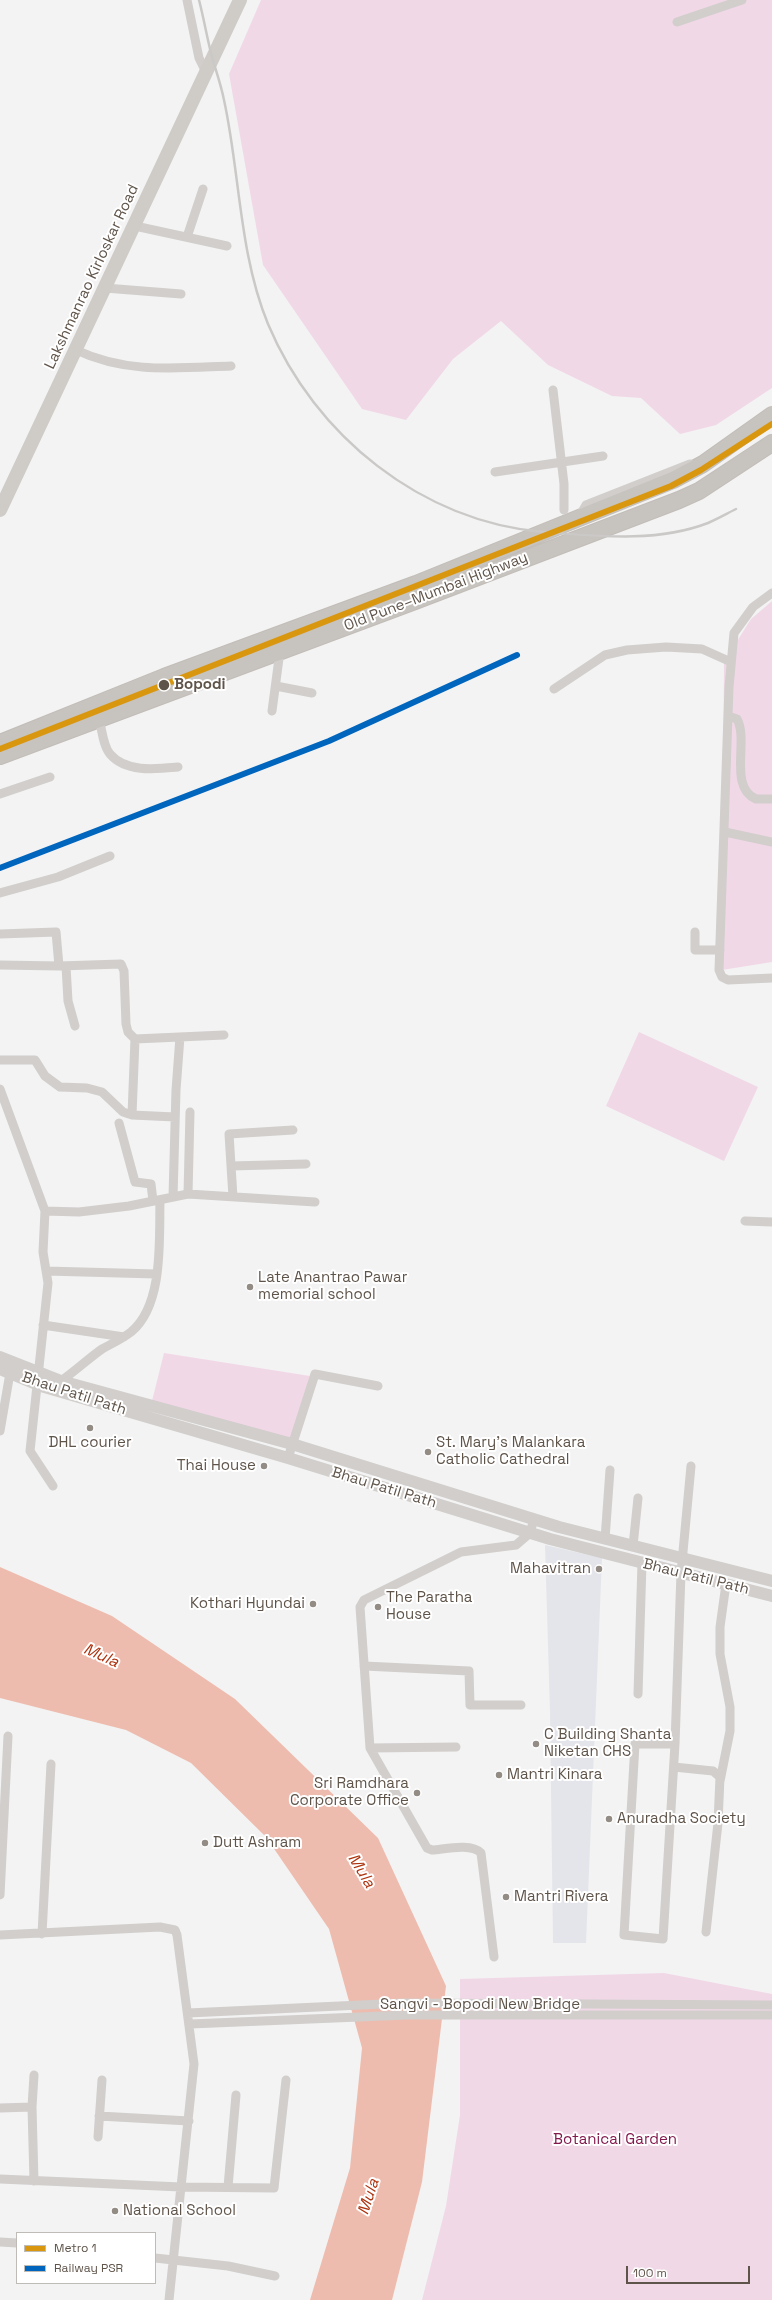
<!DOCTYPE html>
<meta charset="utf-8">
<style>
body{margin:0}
#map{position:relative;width:772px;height:2300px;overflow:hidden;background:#f3f3f3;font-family:"Space Grotesk",sans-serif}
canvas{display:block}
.legend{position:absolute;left:16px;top:2232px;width:140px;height:52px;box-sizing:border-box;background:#fff;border:1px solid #bfbbb7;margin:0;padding:5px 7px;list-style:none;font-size:12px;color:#5f544a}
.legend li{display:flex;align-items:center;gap:8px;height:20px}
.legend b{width:20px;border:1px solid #bfbbb7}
.scale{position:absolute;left:626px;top:2266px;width:124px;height:18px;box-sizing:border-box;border:2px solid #5f544a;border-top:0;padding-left:5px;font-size:12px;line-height:14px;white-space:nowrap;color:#5f544a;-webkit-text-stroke:3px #fff;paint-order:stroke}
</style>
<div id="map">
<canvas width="772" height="2300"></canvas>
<ul class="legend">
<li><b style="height:5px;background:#d9960f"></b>Metro 1</li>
<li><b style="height:5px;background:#0065bd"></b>Railway PSR</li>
</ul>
<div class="scale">100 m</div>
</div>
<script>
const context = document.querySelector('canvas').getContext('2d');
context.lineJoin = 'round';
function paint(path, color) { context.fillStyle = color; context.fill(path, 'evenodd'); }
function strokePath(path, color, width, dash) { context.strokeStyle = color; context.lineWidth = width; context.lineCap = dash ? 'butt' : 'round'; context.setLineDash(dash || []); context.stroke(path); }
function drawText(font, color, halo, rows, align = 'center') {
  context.font = font + ' "Space Grotesk",sans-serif'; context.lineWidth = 4; context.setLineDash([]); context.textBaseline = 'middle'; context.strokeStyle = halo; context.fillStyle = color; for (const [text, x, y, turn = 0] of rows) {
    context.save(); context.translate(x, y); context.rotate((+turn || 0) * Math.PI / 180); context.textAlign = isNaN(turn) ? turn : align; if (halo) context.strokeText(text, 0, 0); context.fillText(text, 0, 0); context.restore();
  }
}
const commercial = new Path2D(`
 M545,1545L602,1558L586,1943H553L550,1712Z`);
const green = new Path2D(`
 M261,0H772V388L716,425L680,434L641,398L612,396L548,365L501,321L453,359L406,420L362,409L263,265L229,74Z
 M772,601V962L722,970L724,662L751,619Z
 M639,1032L758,1087L724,1161L606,1106Z
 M164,1353L310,1376L290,1439L152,1401Z
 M664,1973L772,1994V2300H422L446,2206L460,2115V1979Z`);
const water = new Path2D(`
 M0,1567L112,1616L235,1699L378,1838L446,1986L422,2182L392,2300H310L350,2168L362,2048L329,1929L266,1837L191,1763L126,1730L0,1698Z`);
const street = new Path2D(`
 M187,0L199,58L206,72
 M677,22L742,0
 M135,226L227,246
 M187,237L203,189
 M105,288L181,294
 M76,350C127,374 176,368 231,366
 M553,390L564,484V510
 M495,472L603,456
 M579,517L586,505L690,464
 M772,593L753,607L734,633L729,687L719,970L722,977L728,980L772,978
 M276,686L312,693
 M554,689L605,655L627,650L666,647L702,649L731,662
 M272,711L280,651
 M728,716L737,719C749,740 728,787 756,799H772
 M99,719C102,729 103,746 110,754C126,773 157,769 178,767
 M0,794L50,777
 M725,832L772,842
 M0,893L58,877L110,856
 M695,932V950H720
 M0,934L56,932L59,966
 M0,965L59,966L121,964L124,971L126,1024L128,1032L135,1039
 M66,966L68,1001L75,1026
 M0,1060H35L45,1076L60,1087L87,1088L102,1092L123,1112L132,1115L175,1117
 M0,1089L45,1211L43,1252L48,1283L30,1451L53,1486
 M132,1115L135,1039L224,1035
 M119,1123L135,1182L151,1184L153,1201
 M231,1166L306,1164
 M188,1194L190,1112
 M173,1197L176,1090L180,1037
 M233,1197L229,1134L293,1130
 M45,1211L79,1212L129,1206L188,1194L315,1202
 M745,1221L772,1222
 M46,1271L156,1274
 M43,1325L124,1337
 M61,1381C75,1371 88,1359 102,1349C111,1344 122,1339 131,1332C164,1305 159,1239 160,1200
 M0,1431L10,1373
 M288,1458L315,1374L378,1386
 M605,1539L610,1470
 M633,1546L638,1498
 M364,1666L469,1671L470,1705H521
 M638,1694L642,1563
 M675,1744H635L624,1935L663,1939L675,1744L681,1573L691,1466
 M370,1748L456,1747
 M674,1767L713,1771L720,1777L718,1823L706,1932
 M720,1781L730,1731V1707L720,1654V1627L726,1584
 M0,1895L8,1736
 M42,1934L51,1764
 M0,1935L160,1927L175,1930L177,1935L194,2064L169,2300
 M494,1957L481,1853C471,1843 446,1849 432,1850L427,1848L370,1748L360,1607L364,1600L461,1552L516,1545L530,1533L534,1519
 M188,2013L404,2003L772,2005
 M190,2024L407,2015H772
 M0,2108L32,2107
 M99,2116L189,2121
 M98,2137L102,2080
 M0,2179L181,2187L274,2188L286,2080
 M34,2181L32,2107L34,2075
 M228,2187L236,2095
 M0,2242L17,2243
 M155,2258L228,2266L275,2276`);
const secondary = new Path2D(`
 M0,1357L61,1381L292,1444L559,1527L772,1581
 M0,1369L41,1386L288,1458L550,1539L772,1596`);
const primary = new Path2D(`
 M0,510L240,0`);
const highway = new Path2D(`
 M0,743L164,677L416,584L673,480L703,464L772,415
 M0,756L415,601L679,500L699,491L772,443`);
const rail = new Path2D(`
 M199,0C204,19 207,38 212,57C216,71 221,85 224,100C240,173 239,254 268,324C315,436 421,521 543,532C597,536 656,543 708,523C717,519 726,514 736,509`);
const rail1 = new Path2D(`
 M0,868L329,741L517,655`);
const metro1 = new Path2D(`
 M0,749L671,486L701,470L772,424`);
const markers = [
 [164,685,6,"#5f544a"],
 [250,1287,4,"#938c85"],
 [90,1428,4,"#938c85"],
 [428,1452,4,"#938c85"],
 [264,1466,4,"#938c85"],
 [599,1569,4,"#938c85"],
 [313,1604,4,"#938c85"],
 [378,1607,4,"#938c85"],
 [536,1744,4,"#938c85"],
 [499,1775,4,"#938c85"],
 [417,1793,4,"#938c85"],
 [609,1819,4,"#938c85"],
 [205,1843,4,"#938c85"],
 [506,1897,4,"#938c85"],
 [115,2211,4,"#938c85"]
];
const streetNames = [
 ["Lakshmanrao Kirloskar Road",92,277,-65],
 ["Old Pune–Mumbai Highway",436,592,-21],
 ["Bhau Patil Path",74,1394,18],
 ["Bhau Patil Path",384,1488,17],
 ["Bhau Patil Path",696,1577,14],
 ["Sangvi - Bopodi New Bridge",480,2005]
];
const stopNames = [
 ["Bopodi",174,685]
];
const poiNames = [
 ["Late Anantrao Pawar",258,1278],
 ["memorial school",258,1295],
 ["DHL courier",90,1443,"center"],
 ["St. Mary's Malankara",436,1443],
 ["Catholic Cathedral",436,1460],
 ["Thai House",256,1466,"right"],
 ["Mahavitran",591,1569,"right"],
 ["The Paratha",386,1598],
 ["House",386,1615],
 ["Kothari Hyundai",305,1604,"right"],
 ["C Building Shanta",544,1735],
 ["Niketan CHS",544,1752],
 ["Mantri Kinara",507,1775],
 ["Sri Ramdhara",409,1784,"right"],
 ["Corporate Office",409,1801,"right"],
 ["Anuradha Society",617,1819],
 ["Dutt Ashram",213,1843],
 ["Mantri Rivera",514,1897],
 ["National School",123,2211]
];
const parkNames = [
 ["Botanical Garden",615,2140]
];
const waterNames = [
 ["Mula",101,1656,24],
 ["Mula",361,1871,59],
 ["Mula",369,2197,-72]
];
paint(commercial, '#e4e5ea');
paint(green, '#f1d8e7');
paint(water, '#eebcae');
strokePath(highway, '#c2bdb8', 18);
strokePath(street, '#d1cecc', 9);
strokePath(secondary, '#d1cecc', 12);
strokePath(primary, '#cfccc8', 14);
strokePath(highway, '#c7c3be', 16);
strokePath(rail, '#cbc9c7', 2.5);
strokePath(rail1, '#0065bd', 6);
strokePath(metro1, '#d9960f', 6);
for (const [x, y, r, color] of markers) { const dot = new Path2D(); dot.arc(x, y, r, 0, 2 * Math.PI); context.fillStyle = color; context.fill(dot); strokePath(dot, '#fff', 1.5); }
drawText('15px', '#5f544a', '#fff', streetNames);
drawText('bold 15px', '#5f544a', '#fff', stopNames, 'left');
drawText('15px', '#5f544a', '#fff', poiNames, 'left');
drawText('15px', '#82194c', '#fff', parkNames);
drawText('italic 16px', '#ad330f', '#fff', waterNames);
</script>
